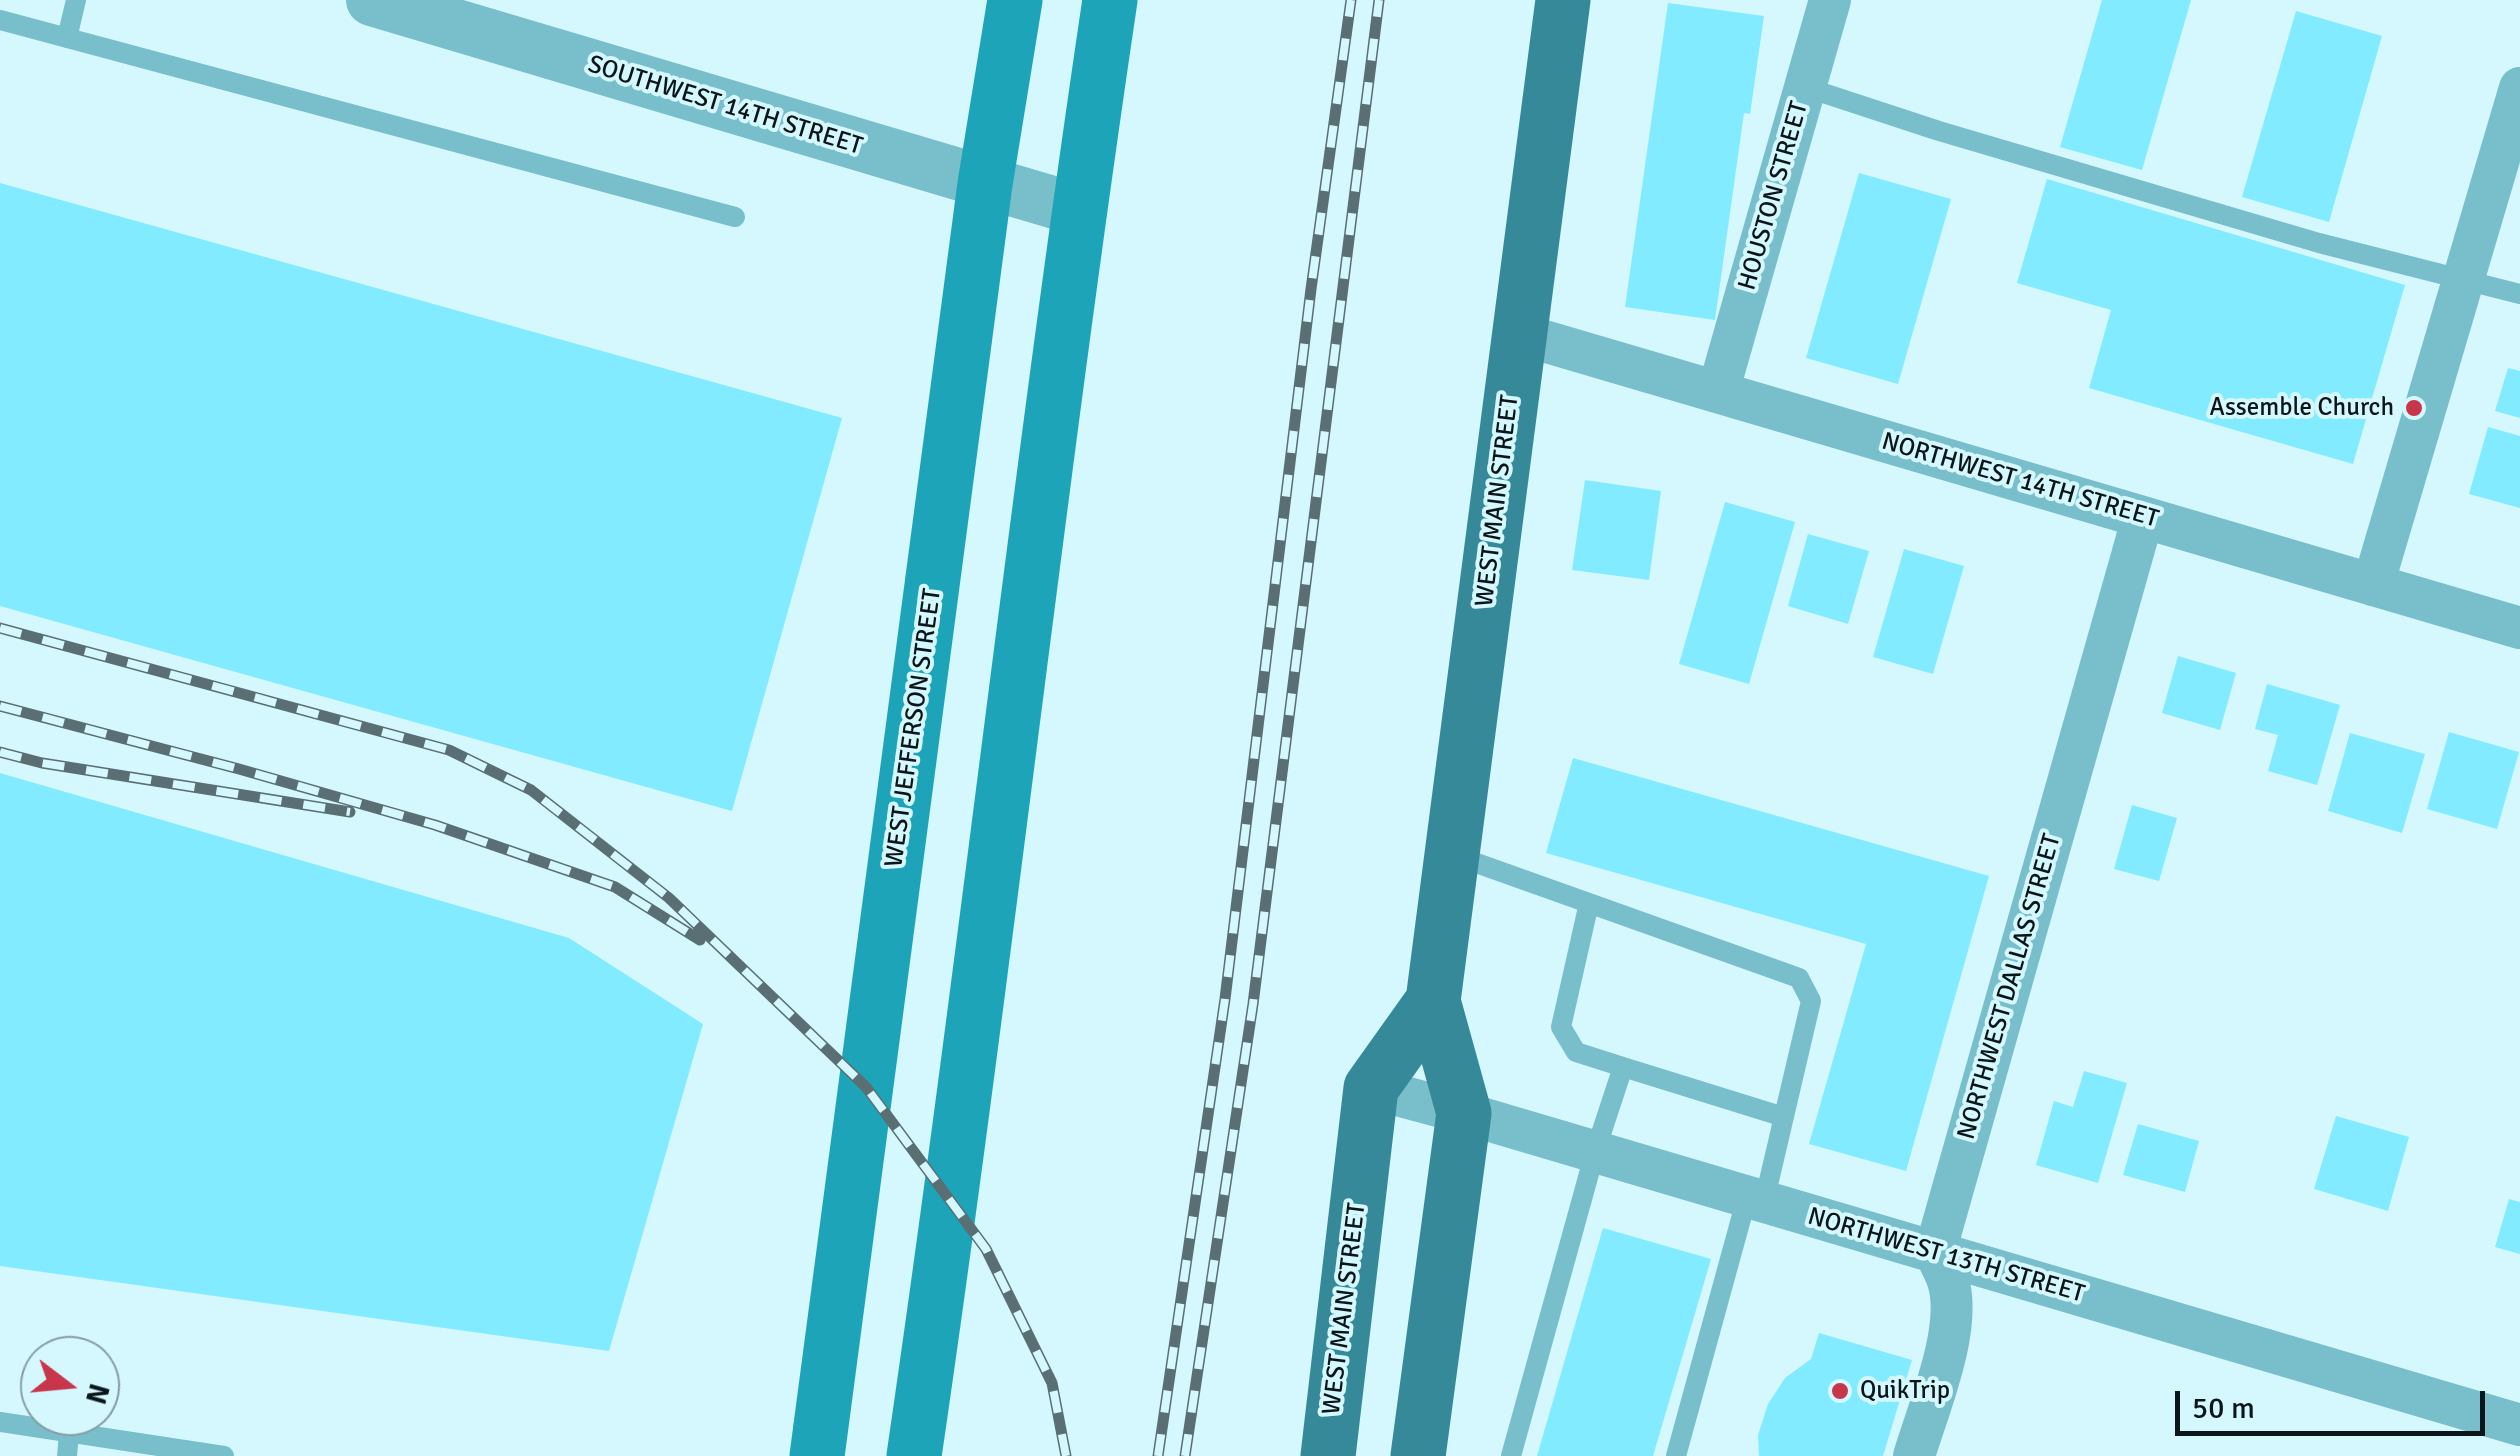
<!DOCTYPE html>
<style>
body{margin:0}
#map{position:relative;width:2520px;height:1456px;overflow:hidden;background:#d5f7fe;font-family:Signika,sans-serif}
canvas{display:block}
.north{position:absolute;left:20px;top:1336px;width:100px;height:100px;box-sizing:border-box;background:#d5f7fe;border:2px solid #849da2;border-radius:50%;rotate:106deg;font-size:28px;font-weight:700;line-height:40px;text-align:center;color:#0a1619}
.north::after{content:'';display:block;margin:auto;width:35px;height:45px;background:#c7364a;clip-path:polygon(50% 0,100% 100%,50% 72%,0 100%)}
.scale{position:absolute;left:2175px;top:1391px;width:310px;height:45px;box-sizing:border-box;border:5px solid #0a1619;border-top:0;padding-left:12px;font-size:30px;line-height:35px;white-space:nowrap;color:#0a1619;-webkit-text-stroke:8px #d5f7fe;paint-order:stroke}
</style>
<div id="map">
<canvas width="2520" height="1456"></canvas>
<div class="north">N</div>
<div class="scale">50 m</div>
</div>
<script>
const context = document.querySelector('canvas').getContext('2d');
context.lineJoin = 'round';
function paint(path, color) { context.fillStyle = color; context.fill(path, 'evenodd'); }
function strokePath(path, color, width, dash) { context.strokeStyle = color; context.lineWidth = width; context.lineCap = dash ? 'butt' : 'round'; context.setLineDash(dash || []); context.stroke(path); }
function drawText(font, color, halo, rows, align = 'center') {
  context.font = font + ' Signika,sans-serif'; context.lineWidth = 8; context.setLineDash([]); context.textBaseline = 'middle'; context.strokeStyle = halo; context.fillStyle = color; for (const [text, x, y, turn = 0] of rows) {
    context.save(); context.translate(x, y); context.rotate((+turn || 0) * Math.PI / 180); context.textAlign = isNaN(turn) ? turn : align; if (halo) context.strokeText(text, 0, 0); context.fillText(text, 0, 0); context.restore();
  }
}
const building = new Path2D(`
 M2102,0H2191L2142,170L2060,147Z
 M1668,3L1764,16L1750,114L1744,113L1715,320L1625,307Z
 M2296,11L2382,36L2329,222L2242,197Z
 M1859,173L1951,199L1898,384L1806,358Z
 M2047,179L2405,285L2353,464L2089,388L2111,310L2017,283Z
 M0,183L842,418L732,811L0,606Z
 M2508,368L2520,371V418L2495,411Z
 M2488,427L2520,436V508L2469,494Z
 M1585,480L1661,491L1649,580L1572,570Z
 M1725,502L1795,522L1749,684L1679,664Z
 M1808,534L1869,551L1848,624L1788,606Z
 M1904,549L1964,566L1933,674L1873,657Z
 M2178,656L2236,673L2220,730L2162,713Z
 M2267,684L2340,705L2317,785L2268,771L2278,735L2255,729Z
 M2449,732L2519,752L2497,829L2427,809Z
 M2350,733L2425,754L2402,833L2328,811Z
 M1573,758L1989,876L1906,1171L1809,1144L1866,944L1546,853Z
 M0,773L569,938L703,1024L609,1351L0,1266Z
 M2132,805L2177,818L2159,881L2114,869Z
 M2084,1071L2127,1083L2098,1183L2036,1165L2054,1101L2073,1107Z
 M2336,1116L2409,1137L2388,1211L2314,1189Z
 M2138,1124L2199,1141L2185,1192L2123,1175Z
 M2509,1199L2520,1202V1254L2495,1247Z
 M1603,1228L1711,1259L1653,1456H1537Z
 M1819,1333L1912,1360L1883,1456H1759L1758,1435L1768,1404L1785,1378L1811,1359Z`);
const service = new Path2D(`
 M0,20L735,217
 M67,38L76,0
 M1805,87L1939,131L2319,243L2520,294
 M1454,855L1799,978L1811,1001L1764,1202
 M1623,1067L1784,1117
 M0,1422L224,1456
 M67,1456L69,1433
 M1511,1456L1595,1152L1623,1067L1576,1052L1561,1027L1589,903
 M1676,1456L1747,1197`);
const minor = new Path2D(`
 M1520,334L2520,628
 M1718,392L1830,0
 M2373,585L2520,88
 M1371,1088L1464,1113L2520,1425
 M1914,1456C1928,1409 1963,1328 1948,1281C1945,1271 1939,1262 1935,1252L2143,517`);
const tertiary = new Path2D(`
 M372,0L1079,210`);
const secondary = new Path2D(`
 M817,1456L985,184L1015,0
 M914,1456C985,971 1038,484 1110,0`);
const primary = new Path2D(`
 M1328,1456L1371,1088L1433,1001
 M1418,1456L1464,1113L1433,1001L1563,0`);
const rail = new Path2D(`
 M0,628L449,750L531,790L669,898L866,1087L986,1249L1052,1383L1066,1456
 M0,706L239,769L435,825L615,887L700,940
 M0,752L42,763L350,812
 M1158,1456L1225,999L1311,289L1351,0
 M1185,1456L1253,1004L1379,0`);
const markers = [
 [2414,408,10,"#c7364a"],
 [1840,1391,10,"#c7364a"]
];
const streetNames = [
 ["SOUTHWEST 14TH STREET",725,106,17],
 ["HOUSTON STREET",1774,196,-74],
 ["NORTHWEST 14TH STREET",2020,481,16],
 ["WEST MAIN STREET",1498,501,-83],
 ["WEST JEFFERSON STREET",914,728,-82],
 ["NORTHWEST DALLAS STREET",2010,987,-74],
 ["NORTHWEST 13TH STREET",1946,1256,16],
 ["WEST MAIN STREET",1345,1309,-83]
];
const poiNames = [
 ["Assemble Church",2394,408],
 ["QuikTrip",1860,1391,"left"]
];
paint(building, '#83ebff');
strokePath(service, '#79becb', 20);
strokePath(minor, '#79becb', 42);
strokePath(tertiary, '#79becb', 52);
strokePath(secondary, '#1ea4b8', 55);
strokePath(primary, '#368998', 55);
strokePath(rail, '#5a6f74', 11);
strokePath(rail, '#d5f7fe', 8, [22]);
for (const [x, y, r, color] of markers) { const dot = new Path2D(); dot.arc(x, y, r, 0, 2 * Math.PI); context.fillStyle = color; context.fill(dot); strokePath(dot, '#d5f7fe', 4); }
drawText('25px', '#0a1619', '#d5f7fe', streetNames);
drawText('25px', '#0a1619', '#d5f7fe', poiNames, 'right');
</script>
